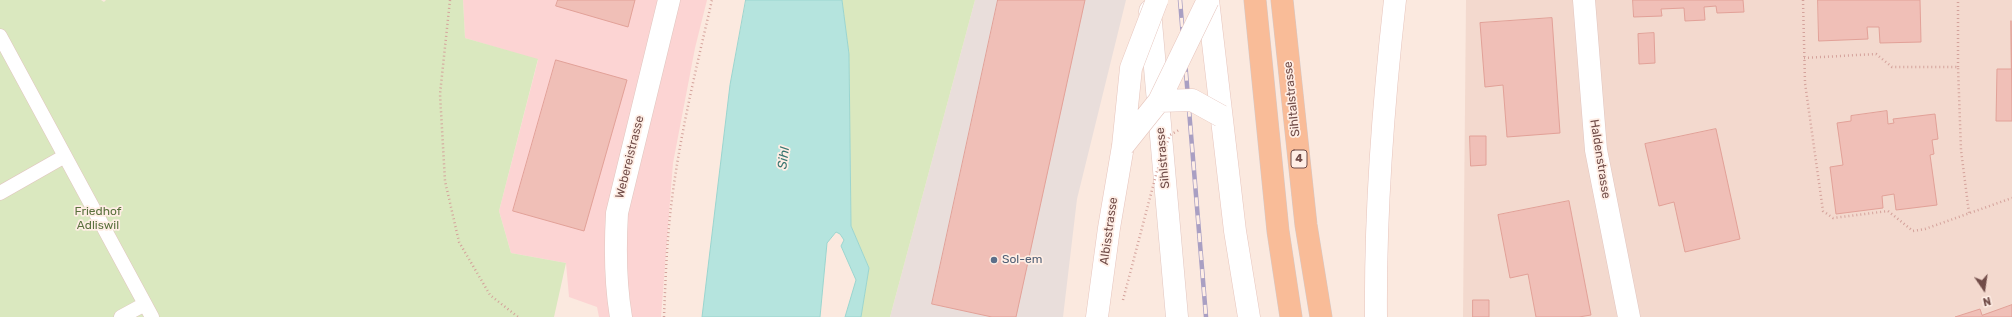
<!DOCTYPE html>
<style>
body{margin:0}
#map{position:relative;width:2012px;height:317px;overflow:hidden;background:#fbe9df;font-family:Rubik,sans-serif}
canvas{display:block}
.north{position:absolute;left:1964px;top:269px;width:40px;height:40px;-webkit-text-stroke:3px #ffeee5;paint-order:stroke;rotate:167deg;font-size:11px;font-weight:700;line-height:16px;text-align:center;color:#714c48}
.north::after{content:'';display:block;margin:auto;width:14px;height:18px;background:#714c48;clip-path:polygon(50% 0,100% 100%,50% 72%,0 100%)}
</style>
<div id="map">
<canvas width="2012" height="317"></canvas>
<div class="north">N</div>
</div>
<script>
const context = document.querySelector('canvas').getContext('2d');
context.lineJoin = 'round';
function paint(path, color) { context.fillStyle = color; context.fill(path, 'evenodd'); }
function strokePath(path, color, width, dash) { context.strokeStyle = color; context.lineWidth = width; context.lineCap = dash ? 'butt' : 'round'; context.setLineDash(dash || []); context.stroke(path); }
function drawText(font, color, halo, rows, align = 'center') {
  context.font = font + ' Rubik,sans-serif'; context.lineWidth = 3.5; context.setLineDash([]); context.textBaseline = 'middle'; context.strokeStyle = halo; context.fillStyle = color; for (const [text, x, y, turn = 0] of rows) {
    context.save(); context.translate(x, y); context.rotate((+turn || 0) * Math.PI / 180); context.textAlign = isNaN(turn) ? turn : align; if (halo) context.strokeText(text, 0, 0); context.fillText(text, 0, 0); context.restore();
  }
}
const residential = new Path2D(`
 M1466,0H2012V317H1463Z`);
const commercial = new Path2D(`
 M463,0H707L695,48L673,163L661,317H599L597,307L569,297L566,263L511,253L499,211L538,60L465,38Z`);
const industrial = new Path2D(`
 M975,0H1126L1077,199L1063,317H890Z`);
const green = new Path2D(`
 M0,0H101L104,2L106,0H463L465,38L538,59L499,211L511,253L566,263L554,317H0Z
 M842,0H975L890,317H861L869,268L851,226L849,54Z`);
const water = new Path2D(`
 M746,0H842L849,54L851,226L869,268L861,317H845L856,280L841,246L844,240L840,234L836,232L827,243L820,317H702L730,85Z`);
const building = new Path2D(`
 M558,0H635L628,27L556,6Z
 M998,0H1085L1016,317H992L932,304Z
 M1633,0H1743L1744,12L1717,13L1716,6L1704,7L1705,20L1685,21L1684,8L1661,9L1662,16L1634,17Z
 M1818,0H1920L1921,42L1880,43L1879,27H1867L1868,39L1819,41Z
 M1552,18L1560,133L1507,137L1503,85L1485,87L1480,23Z
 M2011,21L2012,121H1996L1997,69H2011Z
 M1654,33L1655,63L1639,64L1638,34Z
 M556,60L627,80L584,231L513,211Z
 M1887,111L1888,124L1894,123L1893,119L1935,114L1938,139L1932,140L1934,154L1930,155L1937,205L1896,210L1894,194L1882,196L1883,208L1836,214L1830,167L1843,165L1837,123L1851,121V116Z
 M1716,129L1740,239L1685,252L1674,202L1659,206L1645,144Z
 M1470,136H1486V165L1471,166Z
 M1569,201L1591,315L1579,317H1536L1528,274L1510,278L1498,215Z
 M1473,300H1489V317H1473Z
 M2012,305V317H1955L1980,309L1982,315Z`);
const path = new Path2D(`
 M450,0L440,94L445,181L459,242L490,295L518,317
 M1803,0L1805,83L1823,211L1833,218L1888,211L1913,231L1925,229L2012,198
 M1804,58L1876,54L1892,67H1958L1961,150L1969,213
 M1958,67V0
 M664,317C665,291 666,264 668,238C674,158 694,78 712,0`);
const service = new Path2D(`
 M0,36L145,304L121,317
 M0,193L65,156
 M145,304L152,317`);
const minor = new Path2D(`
 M1584,0L1596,150L1629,317
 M1150,11L1177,317
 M621,317C615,282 615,248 617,213L669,0`);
const secondary = new Path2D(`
 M1208,0L1235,231L1249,317
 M1097,317L1109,228L1123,146
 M1376,317C1375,211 1383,106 1395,0`);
const primary = new Path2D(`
 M1255,0L1278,231L1291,317
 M1282,0L1306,225L1321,317`);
const rail = new Path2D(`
 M1180,0L1206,317`);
const pathBridge = new Path2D(`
 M1123,300L1157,171L1170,135L1179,130`);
const secondaryBridge = new Path2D(`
 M1159,101L1192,100L1221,116
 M1123,146L1159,101L1208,0
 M1123,146L1131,68L1157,0`);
const markers = [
 [994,260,4,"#5c6f8a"]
];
const shields = [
 [1299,159,16]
];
const shieldNames = [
 ["4",1299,159]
];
const streetNames = [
 ["Sihltalstrasse",1292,99,-96],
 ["Webereistrasse",630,157,-76],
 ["Sihlstrasse",1163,158,-95],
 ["Haldenstrasse",1600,159,81],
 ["Albisstrasse",1109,231,-82]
];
const parkNames = [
 ["Friedhof",98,212],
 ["Adliswil",98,226]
];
const serviceNames = [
 ["Sol-em",1002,260]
];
const waterNames = [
 ["Sihl",784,158,-83]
];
paint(residential, '#f3d9ce');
paint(commercial, '#fcd4d3');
paint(industrial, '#e9dedb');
paint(green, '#dae8bf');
paint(water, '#b5e4de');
strokePath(water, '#9bd5cf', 1);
paint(building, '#f0bfb7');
strokePath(building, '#e2a198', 1);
strokePath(service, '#e1c5bf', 15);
strokePath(minor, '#e1c5bf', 23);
strokePath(secondary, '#e6c4bc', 23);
strokePath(primary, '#d4c9c8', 23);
strokePath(path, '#d4a29b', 2.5, [1, 3]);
strokePath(service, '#fff', 14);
strokePath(minor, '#fff', 22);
strokePath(secondary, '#fff', 22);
strokePath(primary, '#f9bc98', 22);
strokePath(rail, '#a99fc3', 4.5);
strokePath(rail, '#ffeee5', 3, [9]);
strokePath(secondaryBridge, '#e6c4bc', 23, []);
strokePath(pathBridge, '#d4a29b', 2.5, [1, 3]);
strokePath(secondaryBridge, '#fff', 22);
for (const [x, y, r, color] of markers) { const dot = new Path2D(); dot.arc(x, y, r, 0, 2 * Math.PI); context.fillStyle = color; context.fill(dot); strokePath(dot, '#ffeee5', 1.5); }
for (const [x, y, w] of shields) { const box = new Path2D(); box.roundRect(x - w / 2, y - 9, w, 18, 3); context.fillStyle = '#ffeee5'; context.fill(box); strokePath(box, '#714c48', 1); }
drawText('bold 11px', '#714c48', null, shieldNames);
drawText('12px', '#714c48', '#ffeee5', streetNames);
drawText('12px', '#5a713e', '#ffeee5', parkNames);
drawText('12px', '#4e5e75', '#ffeee5', serviceNames, 'left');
drawText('italic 13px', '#3c7771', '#ffeee5', waterNames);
</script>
